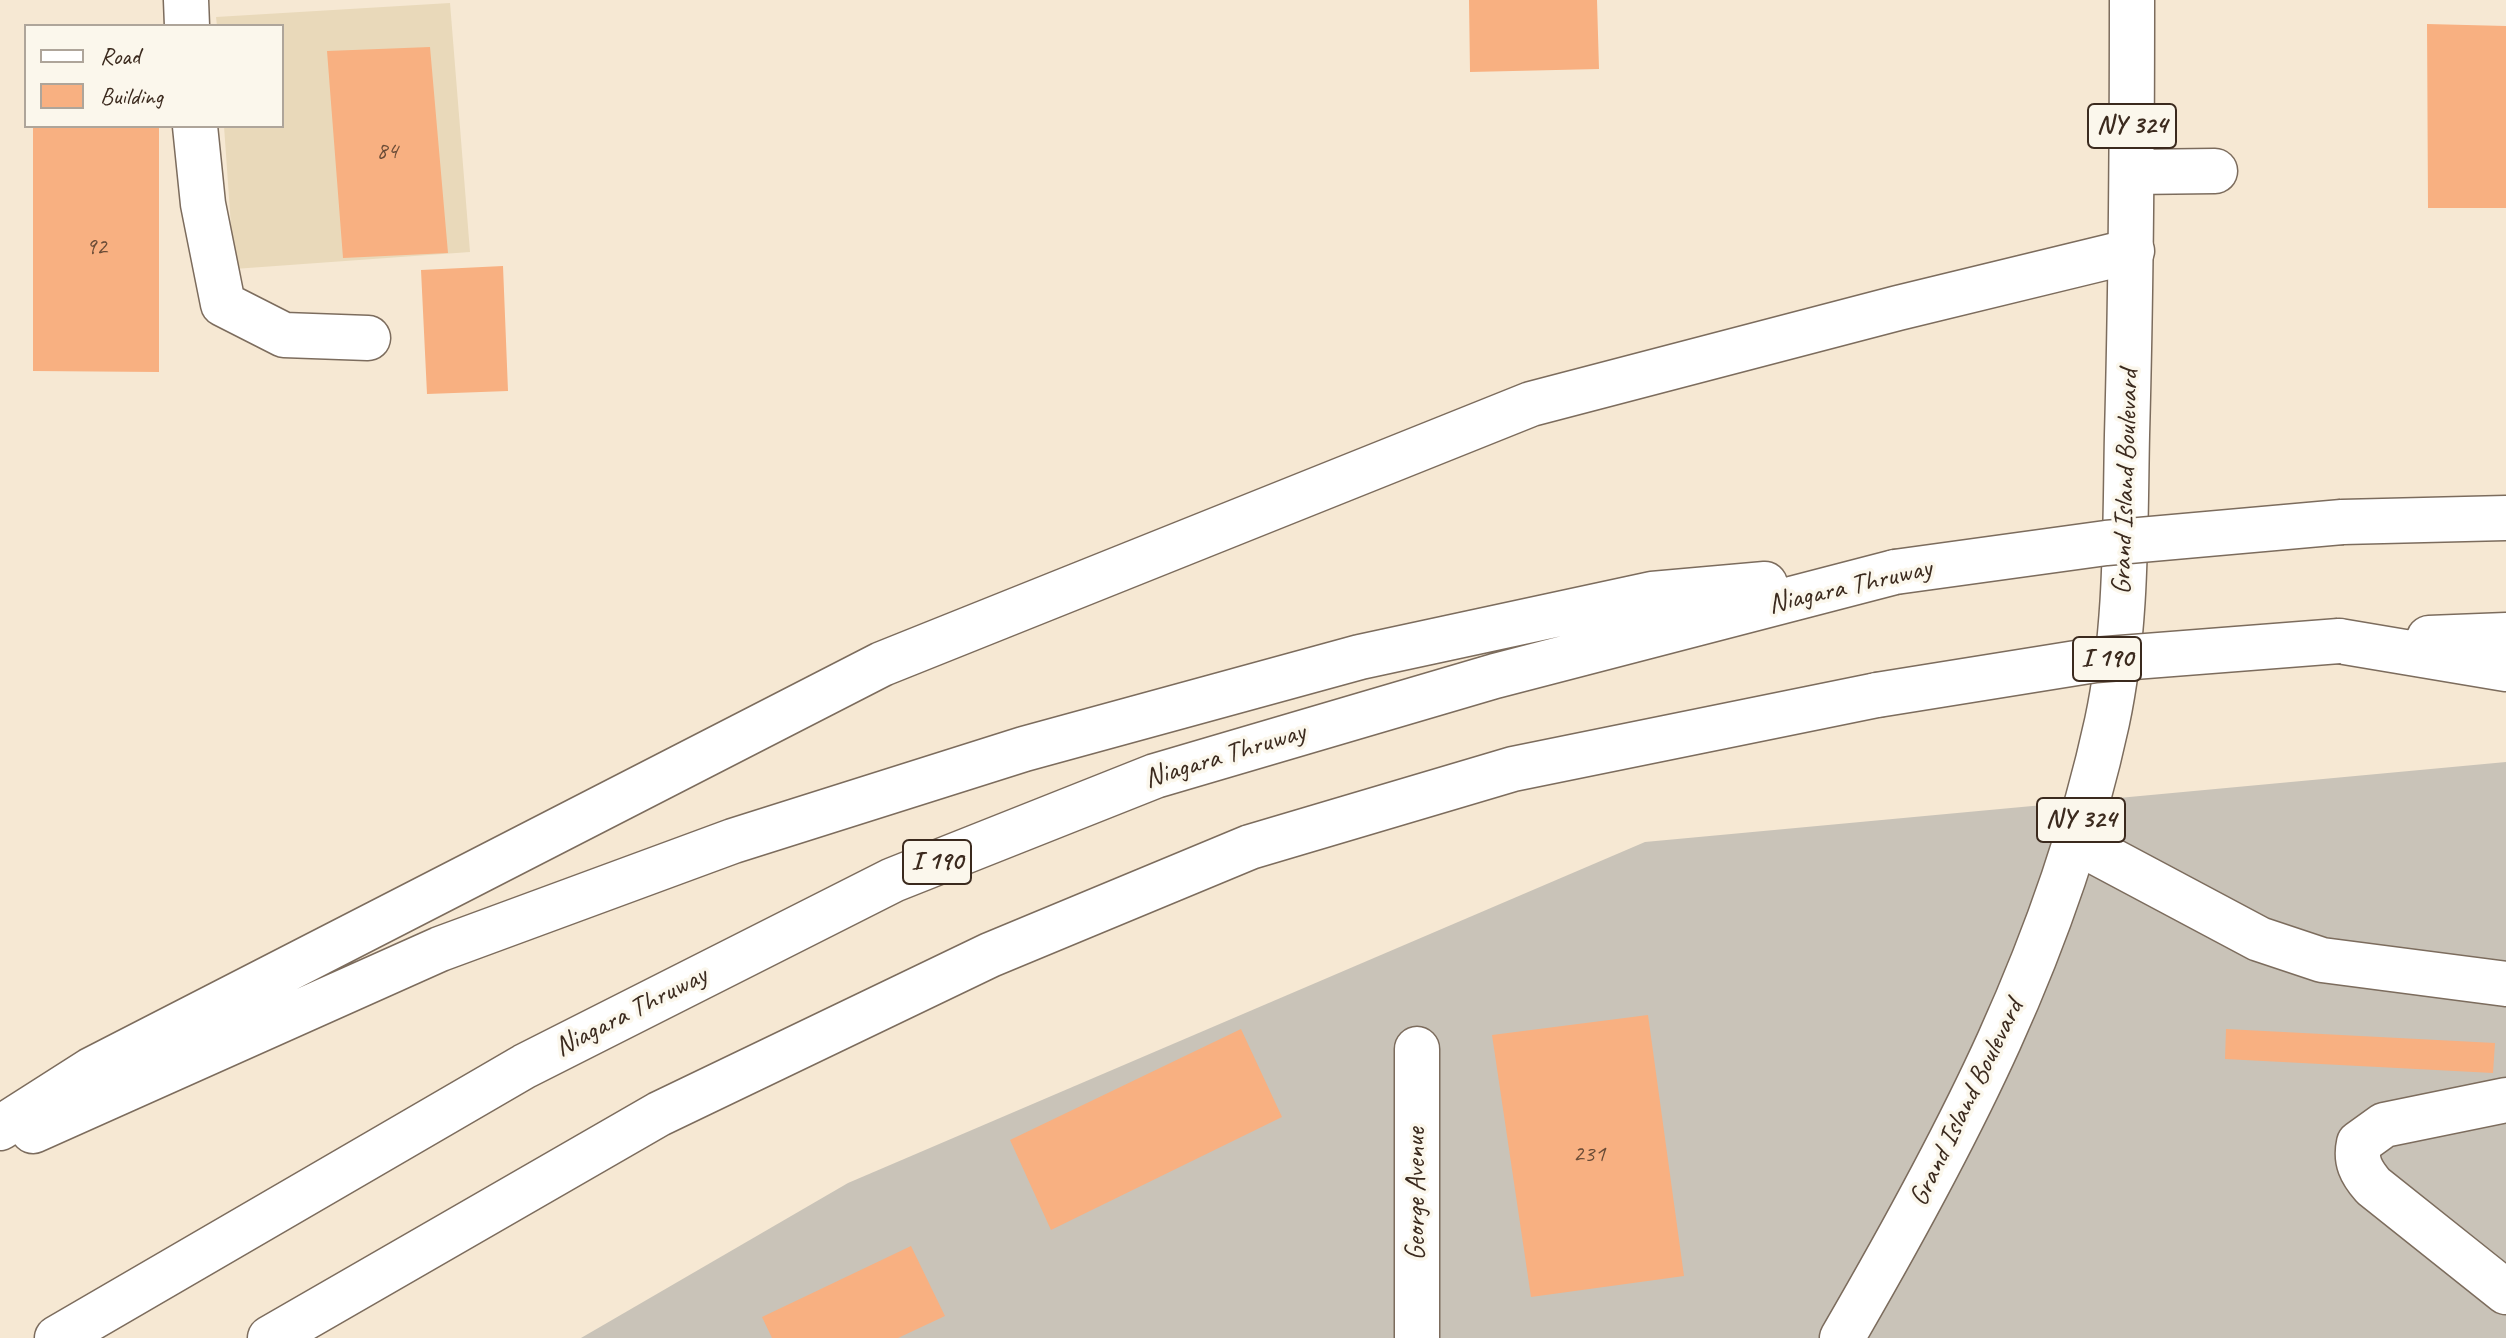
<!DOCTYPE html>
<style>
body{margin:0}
#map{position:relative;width:2506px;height:1338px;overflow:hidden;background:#f6e8d3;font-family:Caveat,sans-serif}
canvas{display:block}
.legend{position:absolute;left:24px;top:24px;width:260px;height:104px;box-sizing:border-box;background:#fbf7ec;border:2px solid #aea59a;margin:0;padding:10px 14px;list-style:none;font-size:24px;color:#3b2a1e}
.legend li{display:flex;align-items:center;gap:16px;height:40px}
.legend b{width:40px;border:2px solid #aea59a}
</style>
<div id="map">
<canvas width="2506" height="1338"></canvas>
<ul class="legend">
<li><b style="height:10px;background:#fff"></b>Road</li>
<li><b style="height:22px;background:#f8b081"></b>Building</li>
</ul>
</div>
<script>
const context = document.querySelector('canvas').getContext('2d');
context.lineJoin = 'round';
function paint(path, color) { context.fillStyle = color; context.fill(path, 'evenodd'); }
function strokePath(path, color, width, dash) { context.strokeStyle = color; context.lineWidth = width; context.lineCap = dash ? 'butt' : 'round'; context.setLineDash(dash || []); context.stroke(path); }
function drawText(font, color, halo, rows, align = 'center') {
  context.font = font + ' Caveat,sans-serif'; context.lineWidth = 7; context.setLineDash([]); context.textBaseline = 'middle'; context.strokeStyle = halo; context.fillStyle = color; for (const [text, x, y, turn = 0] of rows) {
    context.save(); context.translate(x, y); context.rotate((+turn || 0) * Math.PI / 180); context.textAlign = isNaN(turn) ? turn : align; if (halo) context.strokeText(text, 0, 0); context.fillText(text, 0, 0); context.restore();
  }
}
const built = new Path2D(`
 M450,3L470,252L234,269L224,126H282V26H217L216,17Z`);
const industrial = new Path2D(`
 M2506,762V1338H581L848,1183L1645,842Z`);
const building = new Path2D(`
 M1469,0H1597L1599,69L1470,72Z
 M2427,24L2506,26V208H2428Z
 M430,47L448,253L343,258L327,51Z
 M33,126H159V372L33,371Z
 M503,266L508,391L427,394L421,270Z
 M1648,1015L1684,1276L1531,1297L1492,1035Z
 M1241,1029L1282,1117L1051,1230L1010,1140Z
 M2226,1029L2495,1043L2493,1073L2225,1059Z
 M911,1246L945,1316L898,1338H772L762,1317Z`);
const minor = new Path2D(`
 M186,0L187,26
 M195,126L203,204L223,304L284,335L368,338
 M2132,172L2215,171
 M2075,841L2259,939L2322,960L2506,984
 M2506,1100L2384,1125L2359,1143C2355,1161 2361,1172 2373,1186L2506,1292
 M1417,1338V1049`);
const major = new Path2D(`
 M1842,1338C1957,1140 2058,948 2107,722C2127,628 2125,531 2127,435C2131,290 2132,145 2132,0`);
const highway = new Path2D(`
 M2342,522L2506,518
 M2429,638L2506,635
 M2339,641L2506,669
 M0,1128L91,1070L882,664L1531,404L1898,308L2132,251
 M33,1131L440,949L733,841L1024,749L1360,657L1652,594L1765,584
 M57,1338L525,1066L893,880L1155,776L1495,676L1895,572
 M270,1338L659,1114L990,955L1250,847L1513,769L1877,695`);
const highwayBridge = new Path2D(`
 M1895,572L2106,543L2342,522
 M1877,695L2095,660L2339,641`);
const numberNames = [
 ["84",387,152],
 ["92",96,248],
 ["231",1589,1155]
];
const shields = [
 [2132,126,88],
 [2107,659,68],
 [2081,820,88],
 [937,862,68]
];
const shieldNames = [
 ["NY 324",2132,126],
 ["I 190",2107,659],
 ["NY 324",2081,820],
 ["I 190",937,862]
];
const streetNames = [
 ["Grand Island Boulevard",2126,482,-88],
 ["Niagara Thruway",1850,587,-13],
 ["Niagara Thruway",1225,756,-17],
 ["Niagara Thruway",631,1012,-27],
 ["Grand Island Boulevard",1967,1103,-64],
 ["George Avenue",1417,1194,-90]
];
paint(built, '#e9d9ba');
paint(industrial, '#c9c3b8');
paint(building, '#f8b081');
strokePath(minor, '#7c6c5d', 47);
strokePath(major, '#7c6c5d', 47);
strokePath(highway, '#7c6c5d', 47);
strokePath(minor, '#fff', 44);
strokePath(major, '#fff', 44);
strokePath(highway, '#fff', 44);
strokePath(highwayBridge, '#7c6c5d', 47, []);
strokePath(highwayBridge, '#fff', 44);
drawText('24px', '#6a4c37', null, numberNames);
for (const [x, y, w] of shields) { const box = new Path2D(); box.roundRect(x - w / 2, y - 22, w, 44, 6); context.fillStyle = '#fbf7ec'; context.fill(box); strokePath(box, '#3b2a1e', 2); }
drawText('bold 26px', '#3b2a1e', null, shieldNames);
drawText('28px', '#3b2a1e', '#fbf7ec', streetNames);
</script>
